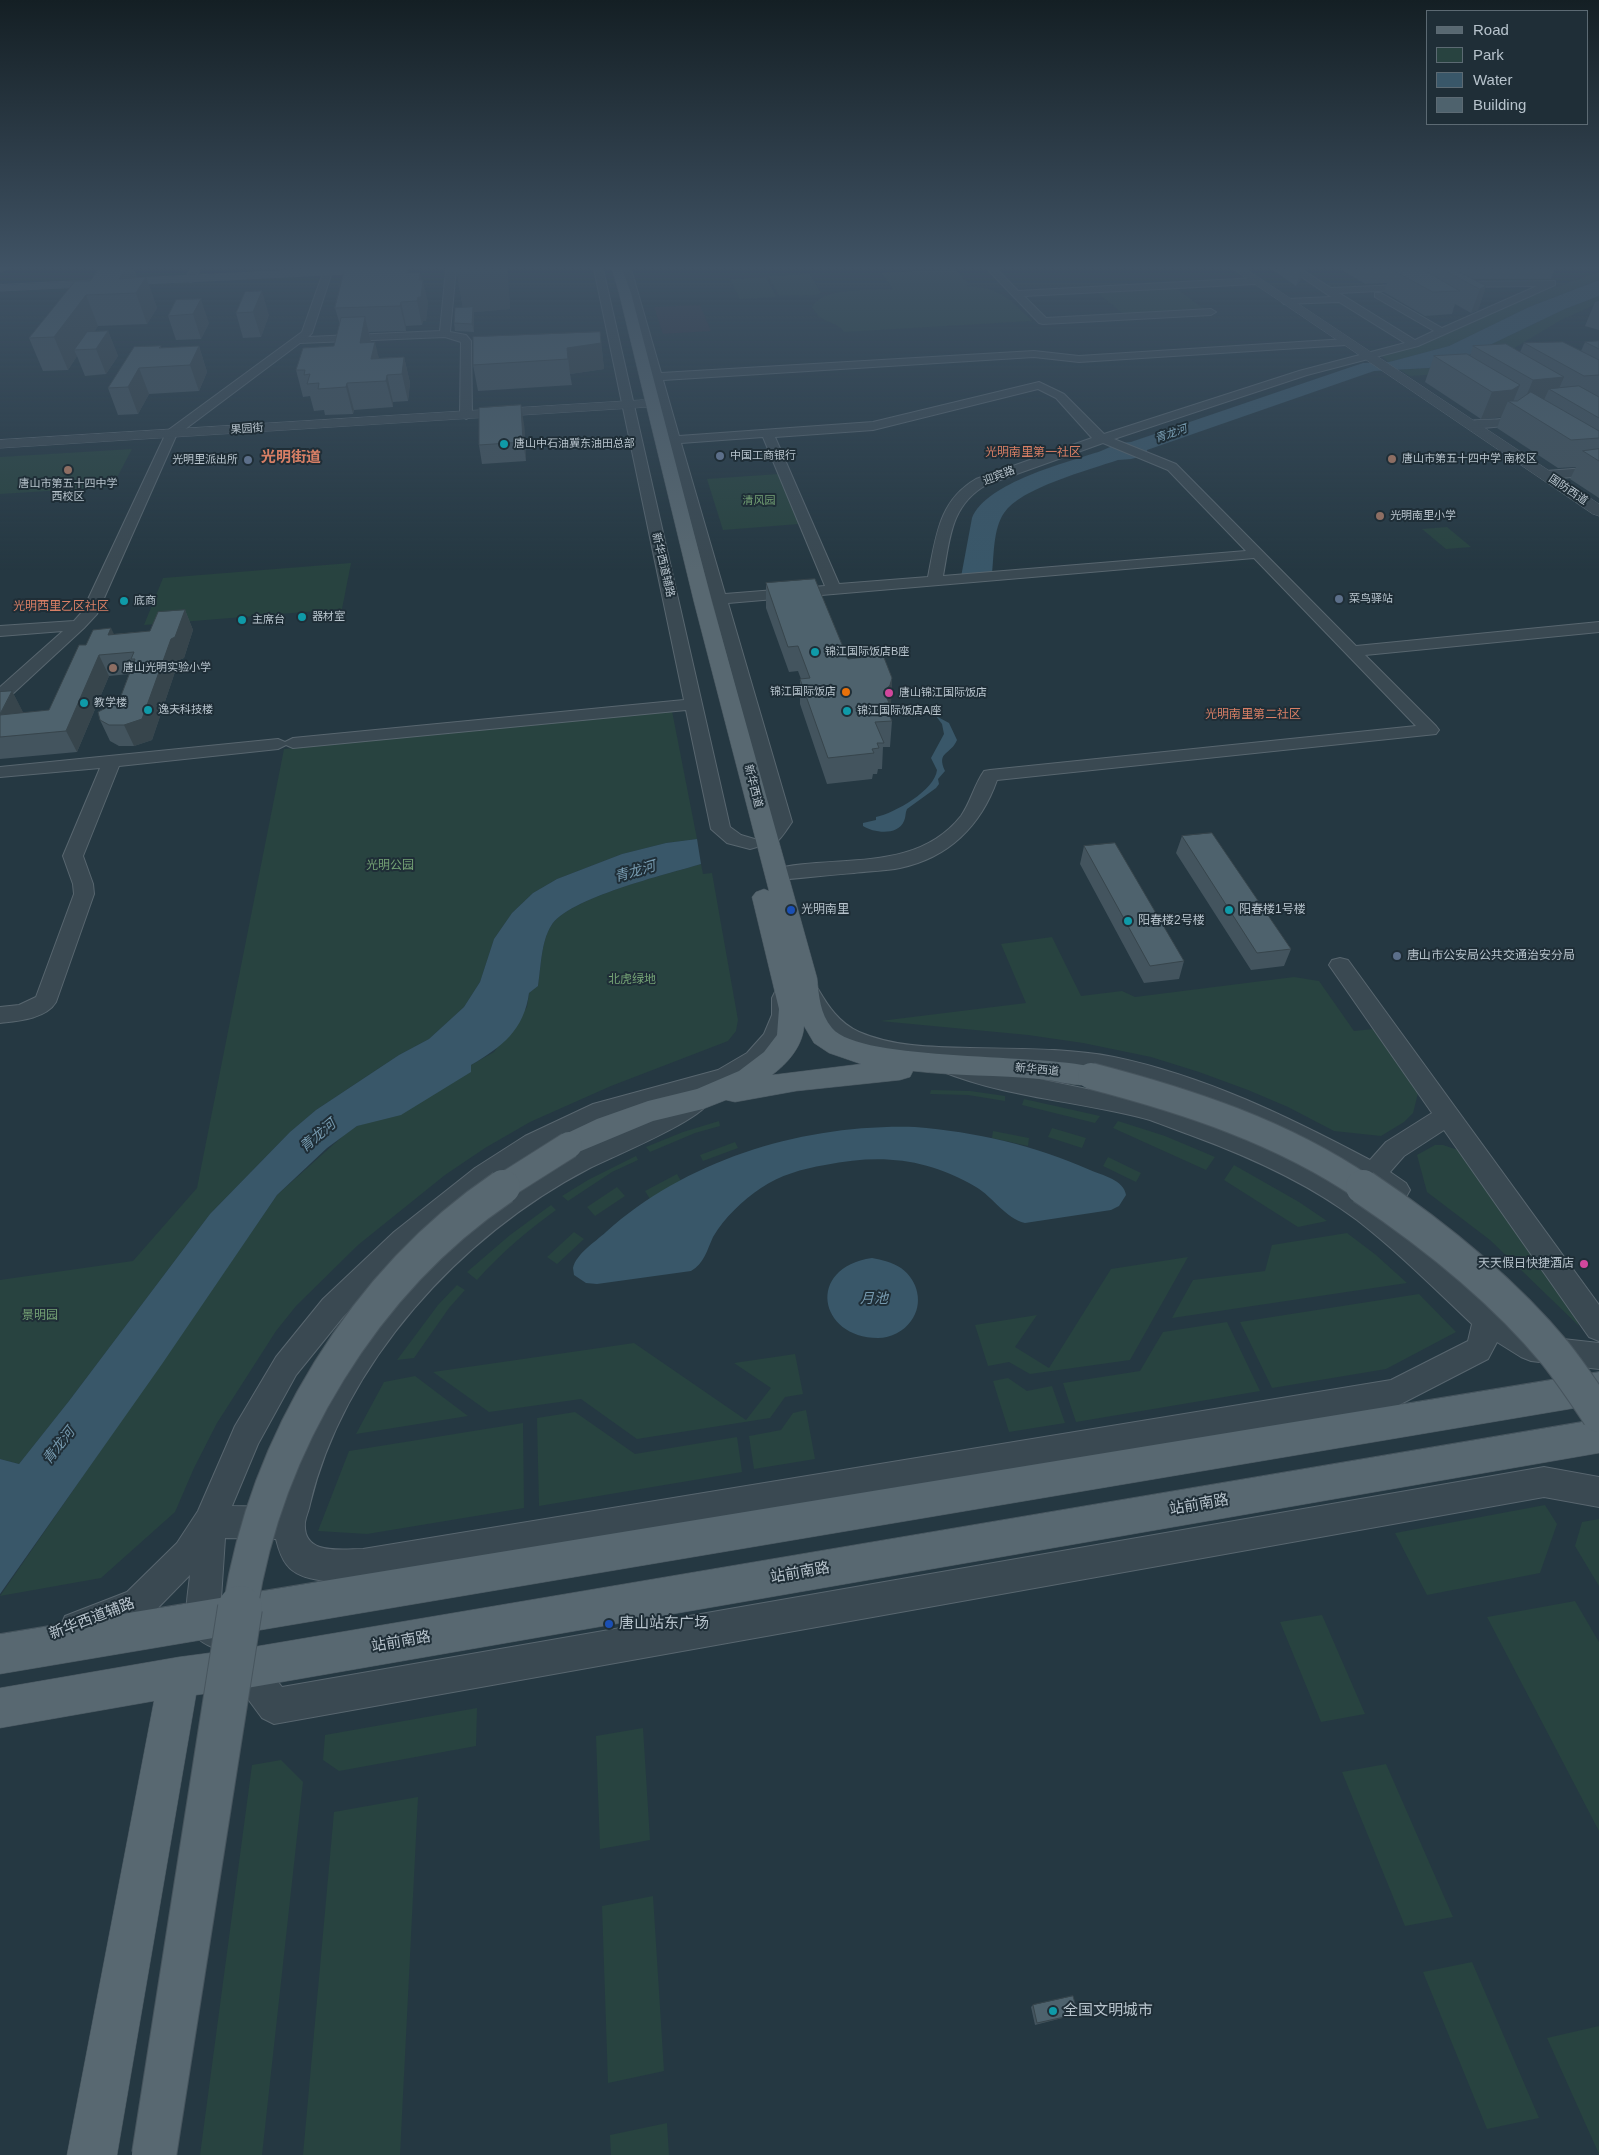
<!DOCTYPE html>
<meta charset="utf-8">
<style>
body{margin:0}
#map{position:relative;width:1599px;height:2155px;overflow:hidden;background:#253842;font-family:Arial,sans-serif}
canvas{display:block}
.legend{position:absolute;left:1426px;top:10px;width:162px;height:115px;box-sizing:border-box;background:#1f2e37;border:1px solid #5c6a73;margin:0;padding:6px 9px;list-style:none;font-size:15px;color:#b7c3cc}
.legend li{display:flex;align-items:center;gap:10px;height:25px}
.legend b{width:25px;border:1px solid #5c6a73}
</style>
<div id="map">
<canvas width="1599" height="2155"></canvas>
<ul class="legend">
<li><b style="height:6px;background:#586871"></b>Road</li>
<li><b style="height:14px;background:#284340"></b>Park</li>
<li><b style="height:14px;background:#395769"></b>Water</li>
<li><b style="height:14px;background:#4e626d"></b>Building</li>
</ul>
</div>
<script>
const context = document.querySelector('canvas').getContext('2d');
context.lineJoin = 'round';
function paint(path, color) { context.fillStyle = color; context.fill(path, 'evenodd'); }
function strokePath(path, color, width, dash) { context.strokeStyle = color; context.lineWidth = width; context.lineCap = dash ? 'butt' : 'round'; context.setLineDash(dash || []); context.stroke(path); }
function drawText(font, color, halo, rows, align = 'center') {
  context.font = font + ' Arial,"Noto Sans SC",sans-serif'; context.lineWidth = 4; context.setLineDash([]); context.textBaseline = 'middle'; context.strokeStyle = halo; context.fillStyle = color; for (const [text, x, y, turn = 0] of rows) {
    context.save(); context.translate(x, y); context.rotate((+turn || 0) * Math.PI / 180); context.textAlign = isNaN(turn) ? turn : align; if (halo) context.strokeText(text, 0, 0); context.fillText(text, 0, 0); context.restore();
  }
}
const medical = new Path2D(`
 M700,305L711,331L663,334L654,307Z`);
const green = new Path2D(`
 M955,269L970,285L967,286C1001,288 1009,298 1032,321L844,332C835,319 822,326 812,307C823,286 872,291 893,289L881,273Z
 M1599,272V280L1529,307L1449,346L1389,362L1380,355L1425,344L1519,300Z
 M810,274L821,293L816,295L779,296L768,276Z
 M766,277L776,296L775,297L740,299L730,279Z
 M1176,288L1204,309L1123,314L1098,293Z
 M1599,296V303L1561,320L1496,359L1441,374L1410,376L1400,370L1429,368L1469,355L1565,309Z
 M132,449L112,487L0,494V457Z
 M778,474L799,524L723,530L707,479Z
 M1447,527L1471,547L1446,549L1422,529Z
 M351,563L342,609L144,625L163,578Z
 M672,711L697,839L666,843L622,854L557,879L533,893L512,913L494,939L480,982L464,1007L429,1039L399,1055L316,1110L290,1132L210,1214L69,1401L19,1464L0,1459V1280L133,1261L197,1188L284,749Z
 M701,864L703,874L712,873L738,1020L736,1031L728,1041L611,1086L530,1122L485,1148L445,1175L358,1245L296,1306L276,1331L217,1423L194,1468L175,1512L101,1578L0,1596L277,1195L344,1135L357,1126L372,1121L494,1052L527,1007L529,993L538,986C541,967 541,942 551,926C567,898 668,874 701,864Z
 M1052,937L1081,996L1122,991L1135,997L1294,977L1319,981L1354,1031L1373,1029L1418,1093L1413,1113L1404,1122L1381,1136L1334,1131L1288,1107L1248,1090L1199,1072L1151,1057L1083,1043L1028,1035L880,1021L1026,1003L1001,944Z
 M931,1090L970,1091L1005,1096V1101L968,1095L930,1094Z
 M1024,1099L1100,1116L1095,1123L1022,1105Z
 M719,1121L720,1126L695,1133L650,1152L646,1147L683,1132Z
 M1118,1121L1165,1136L1215,1157L1206,1170L1113,1128Z
 M1052,1128L1086,1138L1082,1148L1048,1137Z
 M993,1131L1029,1138L1028,1146L992,1138Z
 M735,1142L738,1148L703,1161L700,1155Z
 M1435,1145H1443L1458,1150L1575,1316L1579,1326L1490,1240L1427,1192L1417,1155Z
 M636,1156L638,1160L612,1172L568,1201L562,1196L588,1180Z
 M1108,1157L1141,1173L1136,1182L1103,1166Z
 M1234,1165L1299,1202L1327,1221L1298,1227L1224,1180Z
 M677,1174L681,1181L650,1199L645,1191Z
 M617,1187L625,1196L595,1216L587,1207Z
 M551,1205L556,1210C527,1231 501,1253 477,1280L467,1272L510,1235Z
 M574,1232L584,1239L557,1264L547,1257Z
 M1347,1233L1376,1255L1407,1283L1172,1318L1193,1280L1265,1271L1272,1245Z
 M1188,1257L1130,1360L1030,1374L1009,1362L988,1366L975,1325L1037,1315L1015,1347L1049,1368L1111,1269Z
 M457,1285L465,1290L449,1308L414,1358L397,1360L438,1305Z
 M1419,1294L1456,1332L1386,1369L1272,1388L1240,1322Z
 M1227,1322L1260,1391L1076,1422L1063,1383L1140,1371L1163,1332Z
 M634,1343L746,1420L771,1388L734,1363L795,1354L803,1394L785,1397L770,1418L637,1439L581,1399L489,1412L433,1372Z
 M415,1376L468,1416L356,1434L384,1382Z
 M1008,1378L1027,1391L1052,1386L1065,1423L1009,1432L993,1381Z
 M806,1410L815,1459L754,1469L749,1436L781,1430L793,1413Z
 M575,1412L635,1454L737,1437L742,1472L539,1506L537,1418Z
 M523,1423L524,1508L367,1534L318,1531L349,1451Z
 M1545,1505L1557,1524L1540,1573L1427,1595L1395,1533Z
 M1599,1519V1586L1575,1546L1582,1522Z
 M1575,1601L1599,1642V1831L1487,1617Z
 M1322,1615L1365,1714L1321,1722L1280,1622Z
 M477,1708L476,1746L339,1771L323,1760L325,1735Z
 M643,1728L650,1840L600,1849L596,1736Z
 M281,1760L303,1782L262,2155H200L252,1765Z
 M1386,1764L1453,1917L1405,1926L1342,1772Z
 M418,1797L400,2155H303L334,1812Z
 M653,1896L664,2071L608,2083L602,1906Z
 M1472,1962L1539,2118L1487,2129L1423,1972Z
 M1599,2026V2154L1547,2038Z
 M667,2123L669,2155H611L610,2135Z`);
const water = new Path2D(`
 M1599,280V296L1565,309L1469,355L1429,368L1374,371L1147,450V455L1131,459L1118,460C1089,470 1020,488 1004,513C993,529 994,556 992,574L961,577L972,518C987,482 1066,463 1101,451L1119,443L1131,442L1348,368L1363,363L1389,362L1449,346L1529,307Z
 M936,716L949,723L957,740C951,755 936,751 945,771L938,779L939,784L936,788L907,809C905,813 906,817 904,821C898,836 874,833 863,826V823L876,820V817C895,813 935,790 937,770L931,758L944,734L942,724Z
 M697,839L701,864C668,874 567,898 551,926C541,942 541,967 538,986L529,993C524,1030 502,1047 471,1065V1072L401,1115L357,1126L327,1148L277,1195L162,1364L0,1594V1459L19,1464L69,1401L210,1214L290,1132L316,1110L399,1055L429,1039L464,1007L480,982L494,939L512,913L533,893L557,879L622,854L666,843Z
 M915,1127C976,1132 1034,1145 1090,1170C1102,1175 1124,1180 1126,1195L1119,1206L1111,1210L1025,1223C1005,1218 993,1197 976,1187C925,1158 882,1154 825,1165C802,1169 780,1175 761,1188C743,1200 724,1218 713,1237C707,1250 704,1264 691,1271L597,1284L586,1283L574,1275L573,1268C576,1254 595,1242 606,1232C689,1158 805,1124 915,1127Z
 M872,1258C882,1260 892,1262 901,1268C918,1280 924,1304 911,1321C904,1331 891,1338 878,1338C819,1338 805,1268 872,1258Z`);
const minor = new Path2D(`
 M191,269H200L193,281L190,282L185,279Z
 M446,269H456L450,332L466,335L471,341L472,415L470,417L466,419L460,415L461,342L445,337L300,343L176,436L97,614L84,628L6,700L0,701V687L63,631L0,636V626L74,621L82,612L167,431L302,332L324,270H330L332,272L312,333L308,337L440,331Z
 M594,269H603L730,827L741,835L758,840L772,822L622,269H631L661,373L1034,351L1079,356L1346,339L1351,342L1346,345L1079,362L1034,357L663,380L679,436L873,422L1039,382L1064,394L1104,434L1299,371L1405,343L1339,302L1284,304L1282,302L1287,299L1331,297L1290,269H1301L1331,288L1420,284V288L1417,289L1339,293L1415,340L1434,331L1375,297V293H1381L1442,328L1537,286L1450,287L1445,284L1447,282L1555,281V285L1418,346L1307,375L1114,439L1176,464L1356,646L1599,622V632L1365,655L1436,726L1439,730L1436,734L997,780C981,826 948,858 900,868C885,871 869,871 854,873C828,875 803,878 777,880L770,878L767,874L770,870C834,853 914,875 961,816C971,802 974,785 984,771L990,770L1416,726L1254,558L728,603L792,822C784,833 774,853 759,844L757,847L750,849L727,843L711,829L686,710L293,748L286,745L278,749L119,766L83,856L93,884L94,894L56,1002C46,1019 17,1021 0,1023V1007L19,1005L36,997L74,894L73,884L63,856L100,768L0,777V767L278,739L285,742L293,738L684,700ZM1038,389L1056,398L1092,438L976,479C938,501 936,538 928,577L839,584L775,437L873,430ZM763,437L825,586L725,594L681,443ZM1103,443L1168,470L1246,551L943,576C950,539 950,506 986,485Z
 M987,269H997L1018,291L1255,278L1260,281L1255,284L1024,296L1046,318L1211,309L1216,312L1211,315L1043,324L1039,323Z
 M1529,407L1533,409L1535,411L1533,413L1523,415L1505,426L1471,429L1465,425C1472,417 1489,421 1500,419C1510,417 1514,409 1529,407Z
 M1599,467V475L1546,479L1540,475L1546,471Z
 M1340,958L1348,960L1599,1305V1341L1589,1337L1444,1130L1404,1156L1390,1172L1406,1183L1410,1190L1406,1197L1397,1200L1388,1197L1364,1181L1277,1134L1175,1091L1114,1075L1062,1067L972,1065L1154,1103L1248,1136L1301,1160L1374,1204L1415,1237L1497,1311L1536,1336L1599,1343V1369L1531,1361L1521,1357L1497,1342L1488,1359L1395,1407L363,1581C342,1582 301,1584 287,1565C281,1558 278,1547 276,1539L225,1538L220,1614L229,1630L224,1642L212,1647C178,1633 187,1606 190,1575L150,1616L77,1645L65,1640L60,1628L65,1616L127,1592L177,1543L198,1511L235,1426L276,1357L323,1299L394,1232L475,1168L525,1136L593,1104L718,1070L747,1053L764,1034L772,1015V998L775,992L783,990L791,992C797,1003 794,1015 790,1026C774,1068 739,1082 698,1093L706,1096L709,1102C699,1121 612,1157 588,1169C461,1235 344,1363 310,1504C309,1510 306,1516 305,1522C302,1556 341,1549 363,1549L1391,1380L1468,1341L1472,1324C1435,1289 1398,1252 1357,1220C1308,1183 1250,1157 1193,1136C1179,1131 1164,1125 1150,1120C1081,1101 1007,1098 941,1071L938,1064C900,1063 843,1053 816,1024C809,1016 804,1003 799,994L802,989L810,986L818,989C828,1006 839,1023 859,1032C894,1047 933,1047 970,1048C1019,1049 1067,1048 1114,1057C1205,1076 1289,1117 1370,1160L1386,1142L1432,1113L1329,965L1332,960ZM687,1097C642,1123 593,1140 548,1167C515,1187 482,1208 452,1233C370,1302 304,1404 278,1507L232,1506L258,1444L296,1375L343,1317L412,1248L493,1182L543,1150L609,1118Z
 M1544,1467L1599,1477V1507L1544,1497L274,1724L262,1718L228,1672L223,1660L228,1648L240,1643L252,1648L282,1687Z`);
const tertiary = new Path2D(`
 M0,269H5V270L0,273Z
 M1233,269H1246L1599,504V516L1593,514Z
 M643,400L648,401L650,404L648,407L0,448V440Z`);
const secondary = new Path2D(`
 M316,269H394L389,272L0,291V285Z`);
const primary = new Path2D(`
 M612,269H622L631,293L712,602L817,978C819,996 820,1014 832,1028C861,1063 1047,1052 1101,1069L1105,1076L1101,1083C1082,1089 1060,1081 1040,1079C998,1075 956,1076 913,1071L910,1077L900,1080L796,1091L735,1102L726,1100L703,1109L653,1121L569,1156L559,1153L555,1145L559,1137L597,1119L648,1101L697,1089L739,1071L764,1052L777,1035L779,1009L752,897L756,892L764,889L769,891L694,602L619,293ZM804,1026L814,1043L829,1053L861,1064L772,1075C787,1064 803,1046 804,1026Z
 M1599,1372V1404L0,1674V1634Z
 M1599,1419V1453L247,1688L196,1695L117,2155H67L154,1701L0,1728V1688L179,1657L247,1648Z`);
const primaryBridgeFar2 = new Path2D(`
 M1091,1076C1187,1101 1282,1132 1364,1188
 M501,1188L569,1145`);
const primaryBridgeFar1 = new Path2D(`
 M1363,1187C1433,1234 1501,1288 1555,1353C1571,1373 1585,1394 1599,1415
 M240,1609C266,1443 364,1281 503,1187`);
const primaryBridge = new Path2D(`
 M154,2155L240,1608`);
const wall = new Path2D(`
 M134,269L137,278L146,277L157,308L147,324L98,326L94,332L108,331L118,356L106,374L85,376L77,356L68,370L43,371L29,338L90,281Z
 M345,269H408L409,273L422,280L428,303L426,321H423L422,325L406,326V331L369,332L371,342L379,358L404,357L410,383L408,401L393,402V407L354,410L353,414L325,415L324,410L314,411L310,396L303,397L296,370L334,346L340,325L335,308Z
 M456,269H507L508,277L510,309L474,312V332L455,331L454,323L463,308Z
 M1271,269H1303L1301,279L1296,286Z
 M1340,269H1555L1551,279H1473L1486,286L1478,310L1471,313L1455,304L1452,314L1425,316L1384,292L1387,283L1365,284Z
 M245,292L269,315L261,337L243,338L236,313Z
 M176,300L209,323L201,339L176,340L168,316Z
 M1599,301V330L1585,326L1595,302Z
 M600,332L604,369L570,374L572,385L478,391L473,365Z
 M1599,341V498L1570,479L1576,467L1558,468L1497,428L1501,417L1481,419L1425,382L1434,356H1470L1473,346L1520,352L1524,343L1581,351L1585,342Z
 M161,346V348L199,346L207,372L199,391L149,394L138,414L118,415L108,388Z
 M524,424L526,461L482,464L479,445Z
 M766,583L848,659L892,678L891,703L889,709L888,713L892,721L890,747H883L882,769H878L877,774H873L872,779L827,784L800,704V679H801L798,671L789,672L766,608Z
 M185,610L193,630L184,658L179,660L152,740L134,746H119L110,741L100,720L119,701L129,674L109,676L77,752L0,759V692L12,691L23,713L49,710L86,645L114,634L150,631Z
 M1182,836L1291,949L1284,966L1251,970L1176,853Z
 M1084,846L1184,961L1179,979L1144,983L1080,864Z
 M1033,2005L1078,2014L1035,2025L1031,2007Z`);
const shadedWall = new Path2D(`
 M126,269H134L140,286L146,277L157,308L147,324L136,293L119,279Z
 M456,269H507L508,277L510,309L474,312V332L472,324L464,313Z
 M1301,269H1303L1301,279L1296,286Z
 M420,273L423,284V280L428,303L426,321H423L422,325L417,301Z
 M1486,286L1478,310L1471,313L1480,289Z
 M262,291L269,315L261,337L253,312Z
 M86,295L98,326L82,350H74L77,356L68,370L54,337Z
 M201,299L209,323L201,339L193,314Z
 M401,302L406,326V331L400,306Z
 M365,317L371,342L360,343Z
 M108,331L118,356L106,374L96,349Z
 M375,342L381,367L371,359Z
 M601,343L604,369L570,374L567,348Z
 M199,346L207,372L199,391L190,365Z
 M404,357L410,383L408,401L402,374Z
 M139,368L149,394L138,414L128,387Z
 M387,375L393,402V407L386,381Z
 M1564,377L1557,393L1549,389L1542,404L1522,406L1533,380Z
 M347,383L354,410L353,414L346,387Z
 M1520,385L1512,404L1508,401L1501,417L1481,419L1492,392Z
 M521,405L524,424L526,461L523,442Z
 M185,610L193,630L184,658L179,660L152,740L134,746L124,725L171,639Z
 M111,628L121,648L108,635Z
 M99,655L109,676L77,752L66,731Z
 M892,678L891,703L889,709V703H884V691Z
 M12,691L23,712L12,736L0,715Z`);
const building = new Path2D(`
 M99,269H126L119,279L146,277L136,293L86,295L54,337L29,338L75,281H90Z
 M345,269H407L406,273H420L419,280H423L421,297H418L417,301L401,302L400,306L335,308Z
 M1391,269H1422L1460,291L1433,292Z
 M1442,269H1454L1486,286L1480,289Z
 M262,291L253,312L236,313L245,292Z
 M201,299L193,314L168,316L176,300Z
 M473,307L472,324L454,323L455,308Z
 M365,317L360,343L375,342L371,359L404,357L402,374L387,375L386,381L347,383L346,387L318,389L319,383L307,384L310,374L304,375L305,370H296L303,348L334,346L341,318Z
 M108,331L96,349L74,350L87,332Z
 M600,332L601,343L567,348L568,359L473,365V337Z
 M1599,341V349L1585,342Z
 M1563,342L1599,360V375L1584,376L1524,343Z
 M1506,344L1564,377L1533,380L1473,346Z
 M161,346L159,348L199,346L190,365L139,368L128,387L108,388L134,347Z
 M1467,354L1520,385L1512,390L1492,392L1434,356Z
 M1579,386L1599,397V418L1549,389Z
 M1531,392L1599,431V438L1571,440L1508,401H1517Z
 M521,405L523,442L479,445V408Z
 M1599,449V461L1583,451Z
 M815,579L848,659L883,655L892,678L890,685L884,691L889,703H884L892,721L875,722L884,743H877L879,748L872,749L874,753L828,758L800,679L810,678L798,646L788,647L766,583Z
 M185,610L175,637L171,639L142,719L124,725H109L100,720L98,712L119,701L135,659H131L134,652L99,655L66,731L0,737V715L49,710L79,645H86L93,630L111,628L108,635L150,631L158,612Z
 M12,691L0,714V692Z
 M1212,833L1291,949L1257,953L1182,836Z
 M1115,843L1184,961L1150,966L1084,846Z
 M1073,1996L1078,2014L1037,2023L1033,2005Z`);
const markers = [
 [504,444,5,"#0f9aa8"],
 [720,456,5,"#5c6f8a"],
 [1392,459,5,"#8d6e63"],
 [248,460,5,"#5c6f8a"],
 [68,470,5,"#8d6e63"],
 [1380,516,5,"#8d6e63"],
 [1339,599,5,"#5c6f8a"],
 [124,601,5,"#0f9aa8"],
 [302,617,5,"#0f9aa8"],
 [242,620,5,"#0f9aa8"],
 [815,652,5,"#0f9aa8"],
 [113,668,5,"#8d6e63"],
 [846,692,5,"#e8710a"],
 [889,693,5,"#d1479c"],
 [84,703,5,"#0f9aa8"],
 [148,710,5,"#0f9aa8"],
 [847,711,5,"#0f9aa8"],
 [791,910,5,"#1a4fb4"],
 [1229,910,5,"#0f9aa8"],
 [1128,921,5,"#0f9aa8"],
 [1397,956,5,"#5c6f8a"],
 [1584,1264,5,"#d1479c"],
 [609,1624,5,"#1a4fb4"],
 [1053,2011,5,"#0f9aa8"]
];
const farStreetnames = [
 ["果园街",247,429,-4],
 ["迎宾路",999,476,-21],
 ["国防西道",1568,490,34],
 ["新华西道辅路",663,565,77],
 ["新华西道",753,786,76],
 ["新华西道",1037,1070,5]
];
const farWaternames = [
 ["青龙河",1171,434,-19]
];
const farPoinames = [
 ["唐山中石油冀东油田总部",514,444],
 ["中国工商银行",730,456],
 ["唐山市第五十四中学 南校区",1402,459],
 ["光明里派出所",238,460,"right"],
 ["唐山市第五十四中学",68,484,"center"],
 ["西校区",68,497,"center"],
 ["光明南里小学",1390,516],
 ["菜鸟驿站",1349,599],
 ["底商",134,601],
 ["器材室",312,617],
 ["主席台",252,620],
 ["锦江国际饭店B座",825,652],
 ["唐山光明实验小学",123,668],
 ["锦江国际饭店",836,692,"right"],
 ["唐山锦江国际饭店",899,693],
 ["教学楼",94,703],
 ["逸夫科技楼",158,710],
 ["锦江国际饭店A座",857,711]
];
const farParknames = [
 ["清风园",759,501]
];
const farQuarternames = [
 ["光明南里第一社区",1033,453],
 ["光明西里乙区社区",61,607],
 ["光明南里第二社区",1253,715]
];
const parkNames = [
 ["光明公园",390,866],
 ["北虎绿地",632,980],
 ["景明园",40,1316]
];
const poiNames = [
 ["光明南里",801,910],
 ["阳春楼1号楼",1239,910],
 ["阳春楼2号楼",1138,921],
 ["唐山市公安局公共交通治安分局",1407,956],
 ["天天假日快捷酒店",1574,1264,"right"]
];
const waterNames = [
 ["青龙河",635,872,-16],
 ["青龙河",318,1136,-40],
 ["月池",874,1299],
 ["青龙河",59,1446,-52]
];
const farDistrictnames = [
 ["光明街道",291,458]
];
const nearStreetnames = [
 ["站前南路",1199,1505,-10],
 ["站前南路",800,1573,-10],
 ["新华西道辅路",92,1619,-21],
 ["站前南路",401,1642,-10]
];
const nearPoinames = [
 ["唐山站东广场",619,1624],
 ["全国文明城市",1063,2011]
];
paint(medical, '#323342');
paint(green, '#284340');
paint(water, '#395769');
strokePath(minor, '#58666f', 2);
strokePath(tertiary, '#58666f', 1);
strokePath(secondary, '#58666f', 1);
strokePath(primary, '#47555e', 1);
paint(minor, '#3a4952');
paint(tertiary, '#3a4952');
paint(secondary, '#485965');
paint(primary, '#586871');
strokePath(primaryBridgeFar2, '#47555e', 28, []);
strokePath(primaryBridgeFar1, '#47555e', 36, []);
strokePath(primaryBridge, '#47555e', 46, []);
strokePath(primaryBridgeFar2, '#586871', 26);
strokePath(primaryBridgeFar1, '#586871', 34);
strokePath(primaryBridge, '#586871', 44);
paint(wall, '#43545e');
paint(shadedWall, '#37454c');
paint(building, '#4e626d');
strokePath(building, '#37454c', 1);
const sky = context.createLinearGradient(0, 0, 0, 571);
sky.addColorStop(0, '#141f24');
sky.addColorStop(0.47, '#405365');
sky.addColorStop(1, '#40536500');
context.fillStyle = sky;
context.fillRect(0, 0, 1599, 571);
for (const [x, y, r, color] of markers) { const dot = new Path2D(); dot.arc(x, y, r, 0, 2 * Math.PI); context.fillStyle = color; context.fill(dot); strokePath(dot, '#1f2e37', 2); }
drawText('11px', '#b7c3cc', '#1f2e37', farStreetnames);
drawText('italic 11px', '#769aaf', '#1f2e37', farWaternames);
drawText('11px', '#b7c3cc', '#1f2e37', farPoinames, 'left');
drawText('11px', '#74a275', '#1f2e37', farParknames);
drawText('12px', '#d87f65', '#1f2e37', farQuarternames);
drawText('12px', '#74a275', '#1f2e37', parkNames);
drawText('12px', '#b7c3cc', '#1f2e37', poiNames, 'left');
drawText('italic 14px', '#769aaf', '#1f2e37', waterNames);
drawText('bold 15px', '#d87f65', '#1f2e37', farDistrictnames);
drawText('15px', '#b7c3cc', '#1f2e37', nearStreetnames);
drawText('15px', '#b7c3cc', '#1f2e37', nearPoinames, 'left');
</script>
